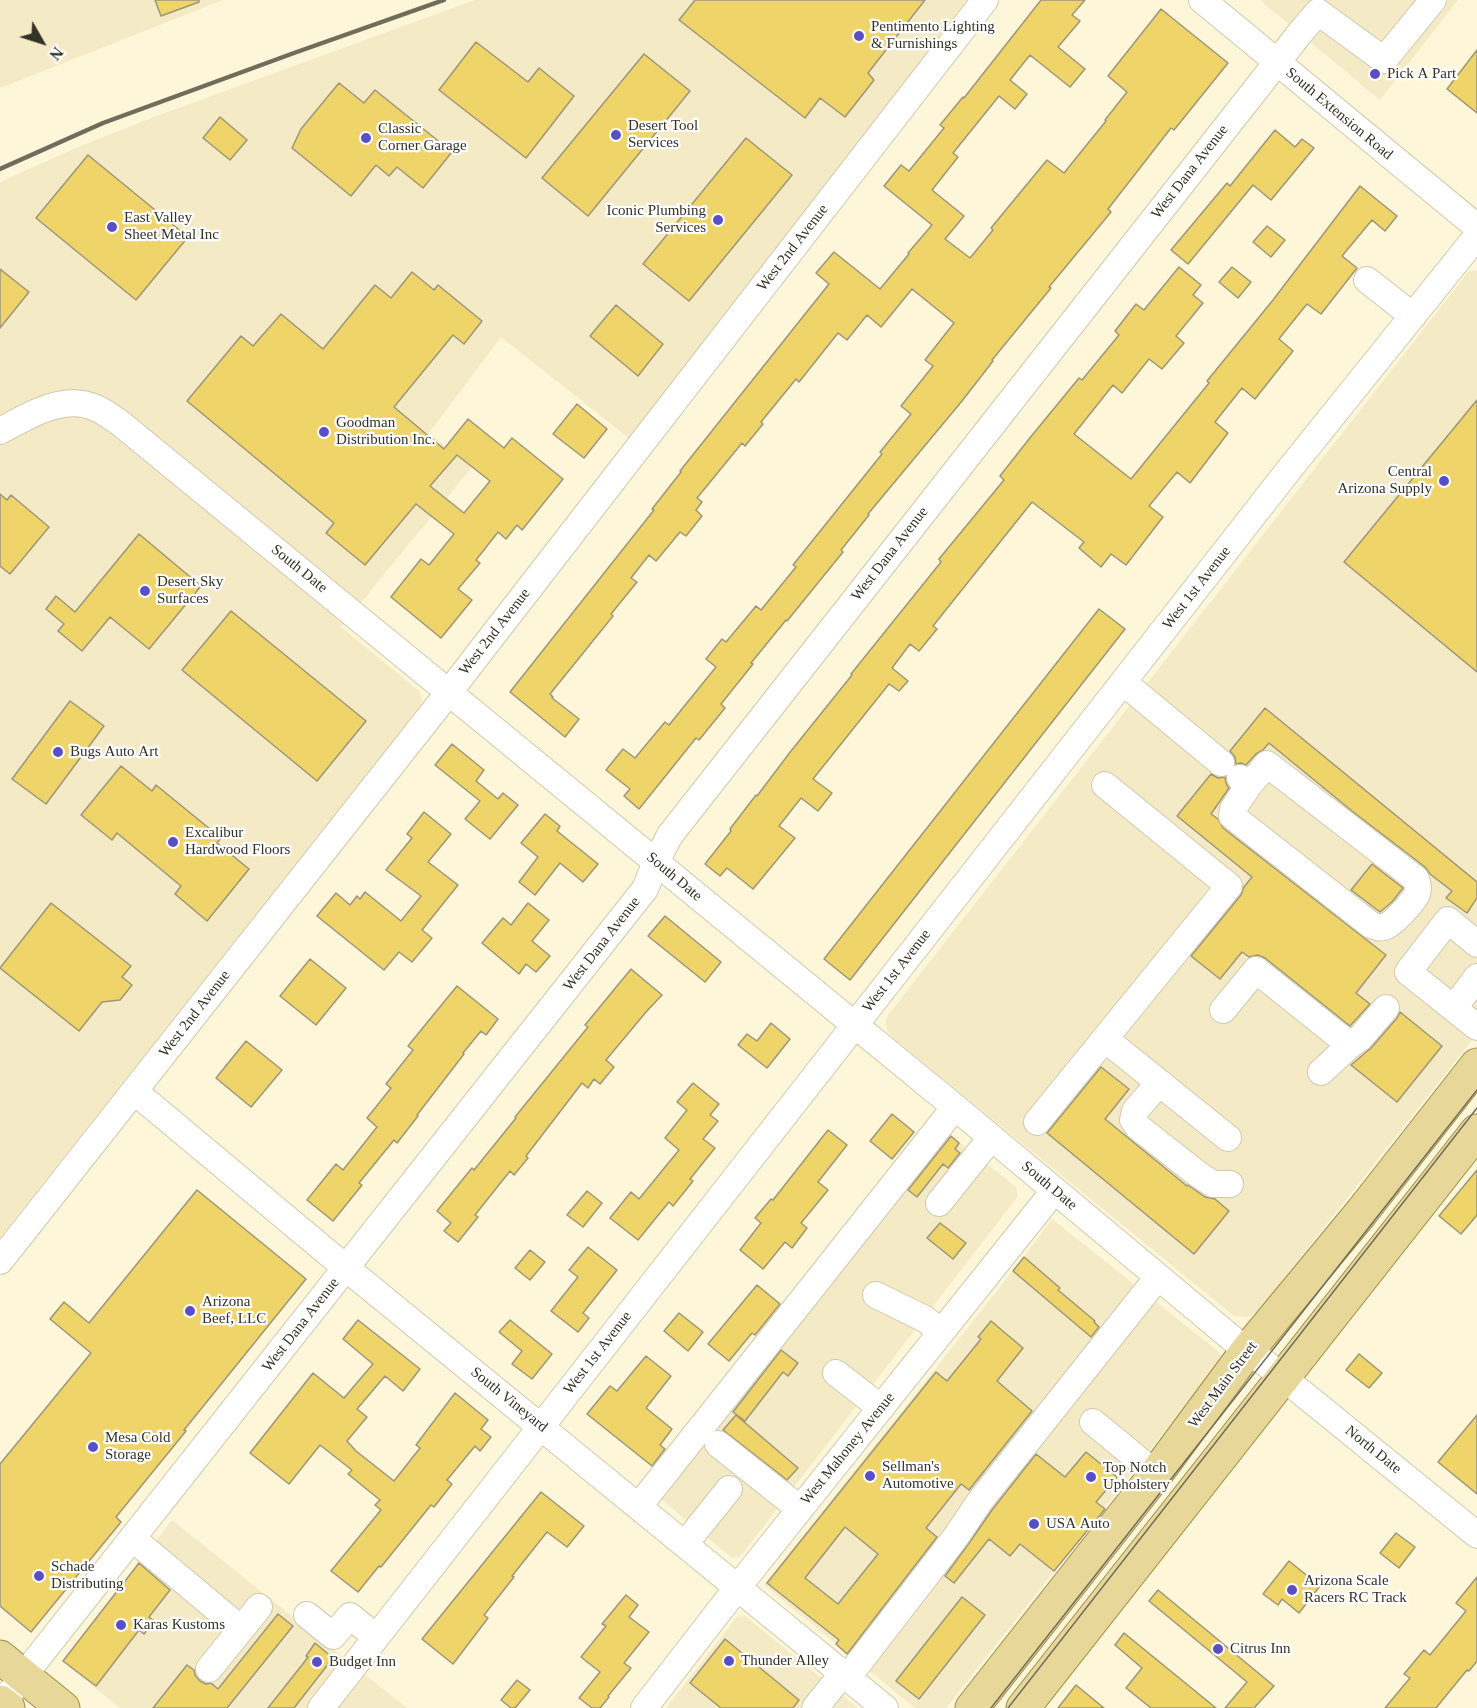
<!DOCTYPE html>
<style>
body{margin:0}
#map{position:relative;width:1477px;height:1708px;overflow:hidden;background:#fef6d8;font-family:Georgia,serif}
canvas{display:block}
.north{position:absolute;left:12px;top:12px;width:60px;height:60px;-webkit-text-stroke:4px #fff;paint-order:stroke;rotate:129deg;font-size:16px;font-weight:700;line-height:24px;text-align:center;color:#343126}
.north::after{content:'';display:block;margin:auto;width:21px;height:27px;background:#343126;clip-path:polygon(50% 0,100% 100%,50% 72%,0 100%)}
</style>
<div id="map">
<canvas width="1477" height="1708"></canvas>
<div class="north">N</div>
</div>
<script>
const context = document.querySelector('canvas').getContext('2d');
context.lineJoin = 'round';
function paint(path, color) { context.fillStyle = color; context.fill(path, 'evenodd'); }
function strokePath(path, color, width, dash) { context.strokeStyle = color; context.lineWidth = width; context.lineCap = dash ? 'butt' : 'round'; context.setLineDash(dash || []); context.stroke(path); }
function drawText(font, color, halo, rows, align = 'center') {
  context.font = font + ' Georgia,serif'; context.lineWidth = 4.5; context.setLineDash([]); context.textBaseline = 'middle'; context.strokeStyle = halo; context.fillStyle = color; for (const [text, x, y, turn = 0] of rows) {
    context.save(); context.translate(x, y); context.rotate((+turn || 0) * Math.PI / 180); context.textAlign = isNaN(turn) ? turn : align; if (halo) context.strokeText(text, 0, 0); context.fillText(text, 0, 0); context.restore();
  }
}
const built = new Path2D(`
 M0,0H223L0,88Z
 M475,0H967L630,439L501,337L429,433L472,467L341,627L419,691L422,699L420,706L0,1238V182L78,147L154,117Z
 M1260,0H1458L1380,100Z
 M1477,270V1034L1258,1311L1248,1317L1234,1316L892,1037L887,1030L886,1022L888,1015L1469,271Z
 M944,1130L1016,1187L1018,1196L740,1557L732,1558L656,1495Z
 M1052,1219L1219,1352L1222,1359L946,1708H915L764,1585L1024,1257Z
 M172,1520L354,1666L407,1708H120L63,1662V1661Z
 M745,1616L858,1708H666L737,1617Z`);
const building = new Path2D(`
 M155,0H199V2L161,16Z
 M695,0H925L868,73L874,80L845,117L820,98L805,118L679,20Z
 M1041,0H1085L1072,15L1080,21L1058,47L1085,69L1070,87L1030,55L1010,80L1027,94L1015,109L999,96L953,153L958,157L932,190L964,216L945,239L970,258L993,230L991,228L1047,160L1064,173L1106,121L1105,120L1127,92L1108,76L1161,9L1228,63L1174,130L1171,128L1108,209L1111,212L1049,287L1051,288L992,360L993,361L962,401L868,514L869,515L841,550L843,552L787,621L786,620L751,663L753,664L721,704L725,708L699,740L696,738L639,809L624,796L630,789L606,770L623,749L635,758L665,722L669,725L716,667L706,659L722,639L726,642L756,606L761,610L796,567L793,565L882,454L880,452L911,414L901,406L933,366L925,360L954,323L912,289L881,327L867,315L847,340L838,333L799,382L796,379L761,422L763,424L745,446L742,443L697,498L702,502L696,510L702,516L686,536L680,532L656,561L649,555L631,578L637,582L611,614L613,616L550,694L553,697L552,698L579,719L565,737L510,692L654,510L652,509L681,472L680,471L829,284L816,273L834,252L880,289L909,254L908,253L932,225L884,186L901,165L909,171L944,128L940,125L963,97L964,98Z
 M476,42L528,82L539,68L574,96L526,158L439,90Z
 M1477,50V113L1447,89Z
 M644,54L690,91L588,216L542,178Z
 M339,83L364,103L375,90L452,152L423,188L397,167L389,176L376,165L351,196L292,148L301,129Z
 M220,117L247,140L230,160L203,138Z
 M1275,130L1295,147L1302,139L1314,148L1271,200L1253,185L1188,264L1171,250L1227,183L1230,186Z
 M746,138L792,175L689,301L643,264Z
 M88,155L188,237L136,300L36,218Z
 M1360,186L1397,216L1385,231L1372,220L1342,256L1357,268L1321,314L1307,304L1290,325L1279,339L1293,351L1255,399L1242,388L1215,422L1228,433L1190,483L1177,472L1149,506L1163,517L1126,565L1111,554L1101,567L1079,548L1084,542L1032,502L933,626L937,629L919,651L910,644L892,668L908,681L899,691L889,684L813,779L832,793L818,811L801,798L779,826L795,838L753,889L727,868L720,876L705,864L731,831L730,829L756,795L757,796L791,751L852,675L851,674L941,562L939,559L1004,480L1000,476L1029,439L1079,378L1082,380L1119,335L1115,331L1136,304L1144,310L1179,267L1201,285L1193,295L1203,303L1176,336L1184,343L1162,369L1149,359L1122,393L1113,385L1074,434L1131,479L1209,383L1207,381L1273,300Z
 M1267,226L1285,240L1271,257L1253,242Z
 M1232,267L1251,282L1238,298L1219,282Z
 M0,269L29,292L0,328Z
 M412,272L434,290L438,285L482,321L464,344L453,335L394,407L444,449L468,419L504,448L512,438L563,479L522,530L517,525L506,539L498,532L476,560L480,563L458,589L472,600L441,638L391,597L421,559L429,565L454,534L416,504L365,565L326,533L334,523L187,401L241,336L253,346L281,314L323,349L375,285L391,298ZM457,455L490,481L464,513L430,486Z
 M616,305L663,344L638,376L590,336Z
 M1477,400V672L1344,562Z
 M577,404L607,429L584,458L553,434Z
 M0,494L7,500L11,495L49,527L10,574L0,566Z
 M139,534L201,586L149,649L110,617L82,651L58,631L64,624L46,609L56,596L75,612Z
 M1099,609L1125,629L850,980L824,959Z
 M231,611L366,721L317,781L182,670Z
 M70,701L104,726L46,804L12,779Z
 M1265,708L1477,882V898L1467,913L1446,898L1452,891L1430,874L1425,867L1352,811L1269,743L1263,750L1256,754L1246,765L1241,763L1236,764L1235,757L1230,751Z
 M452,744L484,770L476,781L498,799L503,793L518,805L490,839L465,819L480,801L435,765Z
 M121,766L152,791L156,785L221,838L217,843L249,869L207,921L175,894L181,886L117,833L112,840L81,815Z
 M1211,774L1218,778L1225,777L1226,783L1229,788L1211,814L1218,819L1223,828L1386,955L1356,993L1370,1004L1350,1026L1265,958L1258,955L1249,957L1242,952L1220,979L1191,956L1241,895L1244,887L1252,877L1177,816Z
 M424,812L451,834L428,862L458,885L422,930L432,938L412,962L399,952L384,970L317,916L336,893L350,905L357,896L360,899L365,892L401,921L421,896L386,870L412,838L407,834Z
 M545,814L560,826L557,831L598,864L583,882L560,863L535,895L519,882L538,857L521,843Z
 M1372,864L1403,888L1392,902L1380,912L1351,890Z
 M51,903L131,966L122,977L132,985L120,1000L102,1002L79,1031L0,968Z
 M528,903L549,920L532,941L550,956L536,972L526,964L519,974L482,943L503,918L511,925Z
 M665,916L721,962L705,982L648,936Z
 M310,959L346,988L316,1025L280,996Z
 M631,969L662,995L646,1012L606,1060L614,1067L600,1084L594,1079L588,1088L582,1083L526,1156L528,1158L514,1175L510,1171L475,1215L478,1217L458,1242L444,1231L451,1223L437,1211L472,1168L474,1170L516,1118L515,1117L588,1027L585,1025Z
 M457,986L498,1019L486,1035L481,1031L463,1053L464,1054L417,1115L418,1116L397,1143L394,1140L359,1183L362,1185L333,1221L307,1200L336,1164L343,1170L377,1127L367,1118L391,1088L386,1084L413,1050L408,1046Z
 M1400,1012L1442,1046L1397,1102L1351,1065L1371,1048L1397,1018Z
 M771,1023L790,1039L767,1068L738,1045L747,1034L757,1041Z
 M246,1041L282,1070L251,1107L216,1078Z
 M1101,1067L1129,1089L1105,1119L1187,1186L1188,1185L1205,1197L1215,1199L1229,1211L1194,1254L1047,1133Z
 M693,1083L719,1104L710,1115L718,1121L703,1139L715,1148L690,1179L693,1181L673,1206L669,1202L638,1240L610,1218L631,1192L639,1199L679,1150L665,1138L687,1110L677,1102Z
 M892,1114L914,1132L892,1159L870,1141Z
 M828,1130L847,1145L818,1182L828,1190L801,1223L807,1228L792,1248L785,1242L763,1269L740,1250L761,1223L755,1218L771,1199L773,1200Z
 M951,1136L959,1143L955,1149L960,1153L948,1168L943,1164L917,1197L908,1190Z
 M1477,1170V1215L1461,1234L1439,1216Z
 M197,1190L306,1279L184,1430L186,1431L116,1517L121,1522L31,1632L0,1606V1464L91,1353L50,1319L64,1302L89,1323Z
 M587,1191L602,1203L583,1227L567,1215Z
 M940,1223L966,1243L953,1259L927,1238Z
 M588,1247L617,1270L583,1313L589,1318L578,1332L551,1311L578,1277L569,1270Z
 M530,1250L545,1262L530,1280L515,1268Z
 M1024,1257L1060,1288L1058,1290L1095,1321L1094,1322L1099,1327L1091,1337L1013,1271Z
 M757,1285L780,1304L755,1335L752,1333L729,1361L708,1344Z
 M679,1313L703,1332L688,1351L664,1331Z
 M358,1320L420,1369L403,1391L385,1376L357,1409L367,1417L347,1441L356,1451L394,1481L420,1448L416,1445L455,1393L488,1420L481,1429L491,1437L480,1451L475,1446L447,1480L452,1484L434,1507L431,1505L381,1567L379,1566L358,1592L331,1571L381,1510L375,1505L380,1500L348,1474L352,1470L320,1445L289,1484L250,1453L313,1373L344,1398L373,1364L343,1339Z
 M510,1320L552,1354L532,1379L512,1364L522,1351L499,1332Z
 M991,1321L1023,1348L997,1381L1032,1411L969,1490L961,1484L926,1528L937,1537L847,1654L836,1644L839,1640L767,1583L936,1372L947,1381L981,1339L978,1337ZM845,1527L878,1554L838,1604L805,1578Z
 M781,1350L798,1363L788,1376L783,1372L745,1421L733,1412Z
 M1359,1354L1382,1373L1369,1388L1346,1370Z
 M646,1356L671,1376L646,1408L672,1429L660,1445L665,1449L652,1466L587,1414L610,1386L617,1391Z
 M736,1415L798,1468L787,1480L723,1430Z
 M1477,1415V1494L1438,1462Z
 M1086,1452L1117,1477L1096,1502L1105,1509L1054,1571L1020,1544L1010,1556L989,1539L954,1583L945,1576L967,1546L992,1510L1036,1454L1065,1477Z
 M541,1492L584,1526L567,1547L547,1532L512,1576L514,1577L484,1615L488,1618L453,1664L422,1639Z
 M1396,1533L1415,1547L1399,1568L1380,1553Z
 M1289,1561L1320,1586L1299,1613L1282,1599L1278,1605L1263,1594Z
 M139,1563L170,1590L149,1617L154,1621L144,1634L139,1630L96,1686L63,1661Z
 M1477,1577V1661L1469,1671L1467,1670L1436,1708H1385L1410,1678L1404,1674L1424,1650L1430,1655L1466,1611L1456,1603Z
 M1158,1590L1274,1686L1254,1708H1225L1247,1682L1149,1601Z
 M626,1595L638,1605L629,1617L649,1632L624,1663L631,1668L608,1696L609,1697L600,1708H592L579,1698L600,1672L581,1657L606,1626L602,1624Z
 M962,1597L985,1615L919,1699L896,1681Z
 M278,1614L293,1626L227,1708H153L187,1665L194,1670L195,1675L200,1681L206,1684L211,1683L218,1689Z
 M1124,1633L1216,1708H1151L1126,1688L1142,1668L1115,1645Z
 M725,1639L799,1700L793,1708H721L690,1683Z
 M315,1643L333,1658L294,1708H268L302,1665L308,1657L306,1656Z
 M517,1680L530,1690L515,1708H511L501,1700Z
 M1076,1685L1104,1708H1058Z`);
const minor = new Path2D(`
 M1202,0L1477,227
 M1367,280L1413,316
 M0,431C28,416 64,393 96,408C105,412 113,418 120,423L955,1107L1247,1351L1264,1362L1477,1535
 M1123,682L1221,763
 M1240,778L1249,785L1267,764L1416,879C1418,884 1419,888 1417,894C1413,902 1394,923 1386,926C1381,929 1376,927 1371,925L1232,816L1233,809L1249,785
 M1477,944L1448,920L1408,972L1477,1027
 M1454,1008L1477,977
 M1223,1010L1256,970L1350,1045
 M1105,1039L1228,1138
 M1321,1072L1350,1045L1360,1038L1386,1008
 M1159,1083L1135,1111L1133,1120L1138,1127L1199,1175L1213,1184H1230
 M134,1091L346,1268L885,1708
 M1037,1122L1229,886L1105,785
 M939,1203L991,1138
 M0,1261L449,692L985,0
 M876,1295L925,1319L941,1332
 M836,1373L881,1408
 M1093,1422L1156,1474
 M718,1444L800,1509
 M639,1506L955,1107
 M132,1538L241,1629
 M685,1544L729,1489
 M307,1615L333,1636L350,1616L376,1637
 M209,1669L259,1607
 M848,1677L955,1538L980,1501L1158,1277
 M2,1703L645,889L656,862L670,835L1300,33L1318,12L1384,60L1433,0
 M321,1708L1288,471L1477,236
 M644,1708L737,1588L1054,1191
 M815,1708L843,1673`);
const major = new Path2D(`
 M0,1657L63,1708
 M0,1702L8,1708
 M972,1708L1156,1474L1247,1351L1361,1213L1477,1065
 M1023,1708L1477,1131`);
const tram = new Path2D(`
 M991,1708L1477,1090
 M1008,1708L1477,1108`);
const rail = new Path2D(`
 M0,169L103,123L294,53L444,0`);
const markers = [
 [859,36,6,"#5a4ec6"],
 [1375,74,6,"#5a4ec6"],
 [616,135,6,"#5a4ec6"],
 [366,138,6,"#5a4ec6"],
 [718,220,6,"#5a4ec6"],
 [112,227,6,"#5a4ec6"],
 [324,432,6,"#5a4ec6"],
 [1444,481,6,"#5a4ec6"],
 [145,591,6,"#5a4ec6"],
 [58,752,6,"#5a4ec6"],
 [173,842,6,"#5a4ec6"],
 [190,1311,6,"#5a4ec6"],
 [93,1447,6,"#5a4ec6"],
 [870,1476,6,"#5a4ec6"],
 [1091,1477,6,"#5a4ec6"],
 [1034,1524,6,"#5a4ec6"],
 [39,1576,6,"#5a4ec6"],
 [1292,1590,6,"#5a4ec6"],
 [121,1625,6,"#5a4ec6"],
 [1218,1649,6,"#5a4ec6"],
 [729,1661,6,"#5a4ec6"],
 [317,1662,6,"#5a4ec6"]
];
const poiNames = [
 ["Pentimento Lighting",871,27],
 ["& Furnishings",871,44],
 ["Pick A Part",1387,74],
 ["Desert Tool",628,126],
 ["Services",628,143],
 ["Classic",378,129],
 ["Corner Garage",378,146],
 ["Iconic Plumbing",706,211,"right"],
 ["Services",706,228,"right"],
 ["East Valley",124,218],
 ["Sheet Metal Inc",124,235],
 ["Goodman",336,423],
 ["Distribution Inc.",336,440],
 ["Central",1432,472,"right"],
 ["Arizona Supply",1432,489,"right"],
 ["Desert Sky",157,582],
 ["Surfaces",157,599],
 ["Bugs Auto Art",70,752],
 ["Excalibur",185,833],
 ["Hardwood Floors",185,850],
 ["Arizona",202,1302],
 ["Beef, LLC",202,1319],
 ["Mesa Cold",105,1438],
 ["Storage",105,1455],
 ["Sellman's",882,1467],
 ["Automotive",882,1484],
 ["Top Notch",1103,1468],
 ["Upholstery",1103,1485],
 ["USA Auto",1046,1524],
 ["Schade",51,1567],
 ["Distributing",51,1584],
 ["Arizona Scale",1304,1581],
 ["Racers RC Track",1304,1598],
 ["Karas Kustoms",133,1625],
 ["Citrus Inn",1230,1649],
 ["Thunder Alley",741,1661],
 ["Budget Inn",329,1662]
];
const streetNames = [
 ["South Extension Road",1339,114,40],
 ["West Dana Avenue",1190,172,-52],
 ["West 2nd Avenue",793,248,-52],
 ["West Dana Avenue",890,554,-52],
 ["South Date",299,569,39],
 ["West 1st Avenue",1197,588,-52],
 ["West 2nd Avenue",495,632,-52],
 ["South Date",674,877,40],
 ["West Dana Avenue",602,944,-52],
 ["West 1st Avenue",897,971,-52],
 ["West 2nd Avenue",195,1014,-52],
 ["South Date",1049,1186,40],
 ["West Dana Avenue",301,1325,-52],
 ["West 1st Avenue",598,1353,-52],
 ["West Main Street",1223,1385,-53],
 ["South Vineyard",509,1400,39],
 ["West Mahoney Avenue",848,1449,-51],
 ["North Date",1373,1450,39]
];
paint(built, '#f4eac5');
paint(building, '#efd46a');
strokePath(building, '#9d967a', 1.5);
strokePath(minor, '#d0c9ac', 28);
strokePath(major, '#9e8d45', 35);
strokePath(minor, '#fff', 26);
strokePath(major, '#e7d89a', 33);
strokePath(tram, '#716c5c', 1.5);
strokePath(rail, '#716c5c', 4.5);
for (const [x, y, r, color] of markers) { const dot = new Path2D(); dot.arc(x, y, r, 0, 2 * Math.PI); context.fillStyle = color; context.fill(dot); strokePath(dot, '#fff', 2); }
drawText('15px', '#343126', '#fff', poiNames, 'left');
drawText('15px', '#343126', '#fff', streetNames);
</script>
